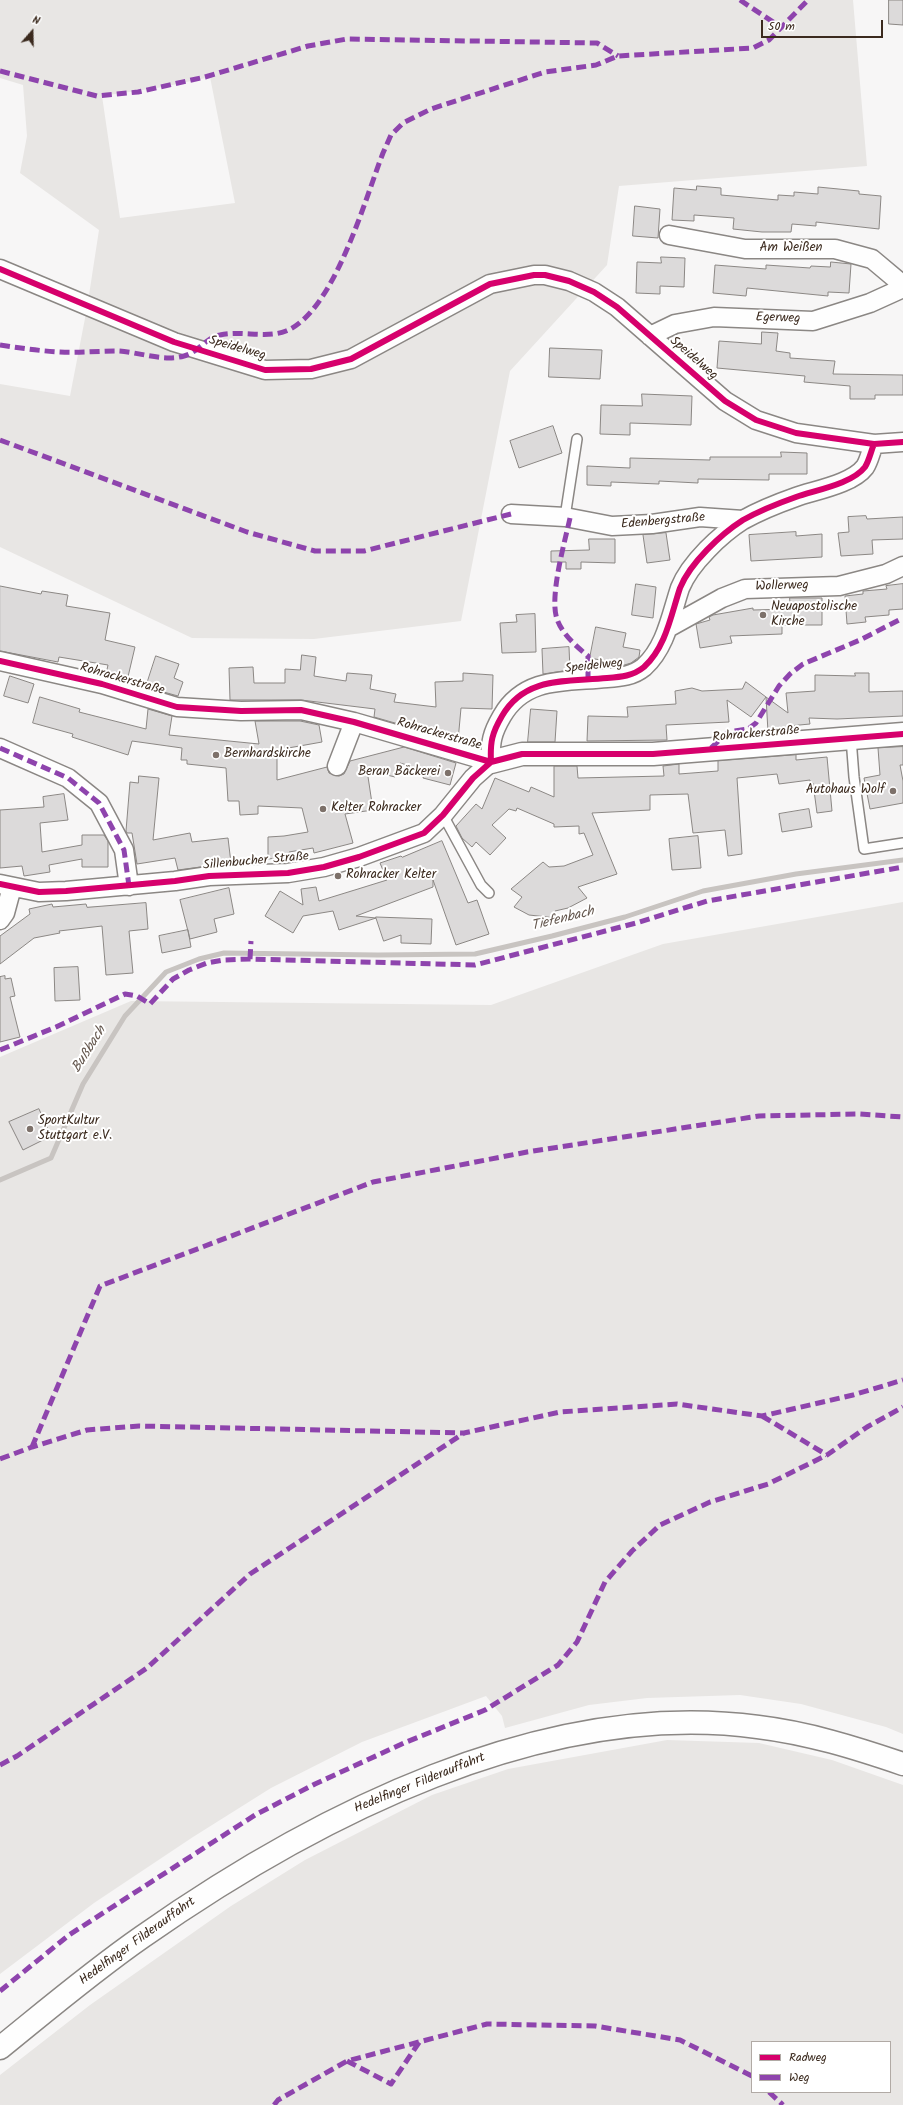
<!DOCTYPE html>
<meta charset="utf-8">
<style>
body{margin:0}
#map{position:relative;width:903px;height:2105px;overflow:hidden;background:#f7f6f6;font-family:Kalam,sans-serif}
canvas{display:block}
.legend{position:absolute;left:751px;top:2041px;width:140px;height:52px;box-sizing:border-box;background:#fff;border:1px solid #b1aaa5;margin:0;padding:5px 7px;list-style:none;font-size:12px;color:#3b2a1e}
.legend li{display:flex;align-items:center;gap:8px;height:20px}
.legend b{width:20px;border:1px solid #b1aaa5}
.north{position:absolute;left:12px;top:12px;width:40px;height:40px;-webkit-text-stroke:3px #fff;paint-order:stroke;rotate:20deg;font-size:11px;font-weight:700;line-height:16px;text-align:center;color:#3b2a1e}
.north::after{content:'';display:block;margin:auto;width:14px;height:18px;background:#3b2a1e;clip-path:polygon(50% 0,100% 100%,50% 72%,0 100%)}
.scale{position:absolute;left:761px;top:20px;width:122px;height:18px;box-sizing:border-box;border:2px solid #3b2a1e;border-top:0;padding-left:5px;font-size:12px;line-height:14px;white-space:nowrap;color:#3b2a1e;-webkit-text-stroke:3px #fff;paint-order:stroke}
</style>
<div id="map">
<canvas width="903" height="2105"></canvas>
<ul class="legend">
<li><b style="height:5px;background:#d6006c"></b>Radweg</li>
<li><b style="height:5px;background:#8e44ad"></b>Weg</li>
</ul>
<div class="north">N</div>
<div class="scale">50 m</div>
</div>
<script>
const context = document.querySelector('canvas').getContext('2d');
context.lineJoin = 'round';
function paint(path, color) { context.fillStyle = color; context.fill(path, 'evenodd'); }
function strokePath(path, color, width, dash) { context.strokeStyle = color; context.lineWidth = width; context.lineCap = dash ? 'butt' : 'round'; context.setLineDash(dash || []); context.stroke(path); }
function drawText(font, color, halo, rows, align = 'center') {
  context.font = font + ' Kalam,sans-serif'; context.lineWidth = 4; context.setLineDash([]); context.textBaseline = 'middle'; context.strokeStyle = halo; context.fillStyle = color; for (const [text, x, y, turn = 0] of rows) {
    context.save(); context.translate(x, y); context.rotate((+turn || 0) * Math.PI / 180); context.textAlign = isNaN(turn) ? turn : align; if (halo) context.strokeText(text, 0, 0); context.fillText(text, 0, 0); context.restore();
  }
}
const green = new Path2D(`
 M0,0H853L867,166L619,186L607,265L586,288L534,276L585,289L510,371L461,621L314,639L192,638L0,547V384L70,396L87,308L99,230L20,173L27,136L23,85L0,78ZM210,77L235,203L120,218L102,96L163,87Z
 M903,902V1734L886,1727L801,1704L740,1695L647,1698L589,1705L505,1728L502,1716L486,1696L362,1742L271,1788L193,1837L94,1903L0,1974V1057L131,1001L491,1005L663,944Z
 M667,1740L759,1743L832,1760L903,1785V2105H0V2075L90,2005L231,1906L305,1860L432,1795L508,1769ZM752,2042H890V2092H752Z`);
const stream = new Path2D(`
 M0,1180L51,1158L83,1084L125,1016L166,972L199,959L224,953L378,955L475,954L552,936L625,917L703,891L796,874L903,860`);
const building = new Path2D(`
 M889,0H903V25L889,24Z
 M697,186L721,188V195L778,200V195L794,196V192L818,194V187L859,191V194L881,196L879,229L816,222V226L792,224L791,232H762L733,229L734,218L694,215V221L672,220L674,188L696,190Z
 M635,206L660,209L658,238L633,236Z
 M661,257L685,258L684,287L660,286V294L636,293L637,262L661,263Z
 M831,262L851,264L849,293L828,292V296L747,288L746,296L713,293L715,265L766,269V265L810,268L811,266L830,267Z
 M762,332L778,333L776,351L790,353V358L835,361L833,374L903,375V395H875V399H850V386L804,382L805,376L717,368L719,341L761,344Z
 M550,348L602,350L600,379L549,377Z
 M642,394L692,396L691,425L630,423V435L600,434L601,405L642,406Z
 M553,426L562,453L519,468L510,441Z
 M781,452L807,453V474H769V480L698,479V483L659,481V484L611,482V486L587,485V466L630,468V458L710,460V457H781Z
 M866,516L867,519L903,517V539L872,540L873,554L841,556L838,533L849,532L848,517Z
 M796,532V536L822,534V557L751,561L749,535Z
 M666,533L670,560L647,563L643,535Z
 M589,539H615V563L581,562V569H566V562H551V551L589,550Z
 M636,584L656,587L653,618L632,615Z
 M903,584V609L889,610V615L865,617L866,622L847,624L845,596L863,594V591L887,589L886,586Z
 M0,586L41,594L42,591L68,595L66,606L110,613L105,640L135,647L127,681L106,674L108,665L59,657L58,662L0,651Z
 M790,598H822V625H782V634L730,636L732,643L700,648L696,624L710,620L709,617L713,615L753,608V610L790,609Z
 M535,614L536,652L502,653L500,623L517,622L516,615Z
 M596,627L626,633L623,647L640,650L639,657L631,663L621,666V664L590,658Z
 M569,647L570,670L543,674L542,649Z
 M302,655L316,657L314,676L346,681L347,673L372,675L370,689L396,694L394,702L436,707L435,682L463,681V673L493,675L492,709L461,708L458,741L374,717L375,709L301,700H230L229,668L253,667L254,683H285V669L300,670Z
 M156,656L179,664L174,678L183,682L178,696L146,687Z
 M855,673H869V692L903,691V716L837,719L809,718L810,724L789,726L790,730L768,732L766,697L788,713L786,693L815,691V675L855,676Z
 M10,676L34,684L28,703L4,696Z
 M746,682L766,697L751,717L727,700L729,722L666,725L667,740L587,741L588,716L628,717L627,707L676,704L675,691L692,688L702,691L742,689Z
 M40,697L80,709L79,712L146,729L148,709L172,716L169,735L259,744L255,721H300L319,725L322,742L277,750V780L327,767L329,773L339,776L344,774L350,761L404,747L456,763L450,785L423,778L425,770L400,763L395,777L367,770L373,810L345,814L353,843L314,853L313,848L289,852L290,857L268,859V837L284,836L308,832L302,808L258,806V814L240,815L239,801H228L226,768L187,764V760H181L182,748L132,741L128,755L72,737L73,734L33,723Z
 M531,709L557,711L555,742H528Z
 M903,747V765H900L903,781V803L870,809L864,778L880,775L878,748Z
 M796,755V760L827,757L832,811L817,813L813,783H810V780L779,784L777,774L737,778L742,854L728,856L725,830L693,833L688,794L650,795V810L592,813L617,874L578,887L587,898L568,908L555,911L556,918L529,915L514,907L522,897L511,889L543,862L549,867L564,866L593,855L584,833L579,834V826L554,827V824L517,808L516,811L509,809L492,825L506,838L490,855L476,842L472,847L462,838L456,826L476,804L482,809L495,778L529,792L531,787L554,797V766H577L578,778L664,776L663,766L679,764V774L718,771V761Z
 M139,776L159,778L153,840L190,833L192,842L228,838L231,863L178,870L175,858L137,864L132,833H127L126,831L130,782L138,783Z
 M64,794L68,820L40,823L42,852L82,845V835H104L108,841V867H82V859L49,865L50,872L24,876L22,866L0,868V810L44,807L43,797Z
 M809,809L812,827L782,832L779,814Z
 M698,836L701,868L672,870L669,839Z
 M442,841L468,903L477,900L489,934L456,945L433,880V887L356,916L376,918L339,930L333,911L303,916L293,933L265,916L280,891L303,905L301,889L316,887L319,901L358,889L387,880L380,863L401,856L402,857Z
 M229,888L234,914L214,919L217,932L190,939L180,900Z
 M146,903L148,929L129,931L133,973L106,975L102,926L59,931L60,933L34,938L0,964V936L30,914L29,909L52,904L53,907L86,904L87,907Z
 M376,917L432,919L431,944L401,943V935L384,941Z
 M188,930L191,947L162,953L159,936Z
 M78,967L80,1000L55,1001L54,968Z
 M5,976V979L11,978L15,996L10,997L20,1037L0,1042V977Z
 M39,1109L51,1136L23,1150L9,1122Z`);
const lane = new Path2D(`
 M565,517L577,439
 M851,738L854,777L864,849L903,843
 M443,815L481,885L489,893`);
const street = new Path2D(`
 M669,235L745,249H835L872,259L903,285
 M0,269L174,342L265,370L311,369L351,359L490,284L534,275H545L569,281L594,292L617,307L725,401L756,420L796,433L874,444L903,442
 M650,336L675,324L714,317L813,321L870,303L903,288
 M511,514L565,517L612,526L652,524L700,517L743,520
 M668,628L722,598L745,589L839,586L886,574L903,566
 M0,661L102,684L177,707L241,711L301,710L354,722L491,762
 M0,748L68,778L99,803L124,850L129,886
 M491,762C490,742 492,733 502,716C525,676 567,682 607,678C621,677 633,676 644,667C666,647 671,615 680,588C690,563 721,534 743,520C759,511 779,503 796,497C816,490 852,484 865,467C869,461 871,451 874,444
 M337,766L354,722
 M0,884L39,892L66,891L175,881L209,876L288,873L324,867L359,857L424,833L443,815L473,778L491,762
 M0,920L5,913L12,887`);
const secondary = new Path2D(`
 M491,762L522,754H653L903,734
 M0,2048C47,2010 93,1971 142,1937C313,1817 543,1698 758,1727C808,1733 856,1748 903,1764`);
const quiet = new Path2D(`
 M740,0L782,28
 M0,71L97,96L138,92L205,77L308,46L347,39L597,43L618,56
 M0,345C20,348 40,351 60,352C79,353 99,351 118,351C139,352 163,362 184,356C199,352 205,338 220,335C241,330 266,339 286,331C334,312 365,199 383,153L391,135L403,123L431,109L545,72L596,65L618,56L753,48L769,40L808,0
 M0,440L247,532L315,551H364L511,514
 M570,518C565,541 549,597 557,619C562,634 576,646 588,656V680
 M0,748L68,778L99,803L124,850L129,886
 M711,748L728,732L748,729L756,723L779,686L790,674L803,664L860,640L903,618
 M250,959L251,941
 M0,1050L56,1027L125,994L137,996L150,1004L173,979L189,970L207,963L223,960L250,959L475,965L636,923L707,901L903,867
 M762,1416L827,1455
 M32,1447L100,1286L373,1182L527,1152L759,1116L859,1114L903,1117
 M0,1459L32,1447L87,1430L139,1426L464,1433L560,1412L677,1404L762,1416L853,1395L903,1380
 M0,1765L17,1756L147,1668L250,1574L464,1433
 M0,1991L69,1935L255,1815L315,1784L404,1743L485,1710L558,1665L577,1642L605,1582L632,1551L660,1525L710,1502L768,1484L827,1455L867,1427L903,1407
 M347,2061L391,2084L420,2041
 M769,2092L783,2105
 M274,2105L278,2100L347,2061L487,2024L595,2026L680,2040L752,2076`);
const cycleway = new Path2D(`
 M0,269L174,342L265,370L311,369L351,359L490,284L534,275H545L569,281L594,292L617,307L725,401L756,420L796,433L874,444L903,442
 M0,661L102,684L177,707L241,711L301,710L354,722L491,762L522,754H653L903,734
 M491,762C490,742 492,733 502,716C525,676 567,682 607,678C621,677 633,676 644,667C666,647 671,615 680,588C690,563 721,534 743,520C759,511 779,503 796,497C816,490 852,484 865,467C869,461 871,451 874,444
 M0,884L39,892L66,891L175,881L209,876L288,873L324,867L359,857L424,833L443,815L473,778L491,762`);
const markers = [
 [763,615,4,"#7d716a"],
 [216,755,4,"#7d716a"],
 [448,773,4,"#7d716a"],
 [893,791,4,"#7d716a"],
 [323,809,4,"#7d716a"],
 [338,876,4,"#7d716a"],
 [30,1129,4,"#7d716a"]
];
const streetNames = [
 ["Am Weißen",791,249],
 ["Egerweg",778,319,2],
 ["Speidelweg",237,349,16],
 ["Speidelweg",693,359,41],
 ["Edenbergstraße",663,522,-5],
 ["Wollerweg",782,587,-2],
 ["Speidelweg",594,667,-6],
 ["Rohrackerstraße",122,680,16],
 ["Rohrackerstraße",439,735,16],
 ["Rohrackerstraße",756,735,-5],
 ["Sillenbucher Straße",256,862,-5],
 ["Hedelfinger Filderauffahrt",420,1784,-22],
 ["Hedelfinger Filderauffahrt",138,1942,-36]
];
const poiNames = [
 ["Neuapostolische",771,608],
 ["Kirche",771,623],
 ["Bernhardskirche",224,755],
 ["Beran Bäckerei",440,773,"right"],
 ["Autohaus Wolf",885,791,"right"],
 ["Kelter Rohracker",331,809],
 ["Rohracker Kelter",346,876],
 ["SportKultur",38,1122],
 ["Stuttgart e.V.",38,1137]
];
const waterNames = [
 ["Tiefenbach",563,920,-14],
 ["Bußbach",90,1050,-58]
];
paint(green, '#e8e6e4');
strokePath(stream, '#c8c4c1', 5);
paint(building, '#dcdada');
strokePath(building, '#8b8784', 1);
strokePath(lane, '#8b8784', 12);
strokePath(street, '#8b8784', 21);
strokePath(secondary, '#8b8784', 25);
strokePath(lane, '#fefefe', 9);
strokePath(street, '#fefefe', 18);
strokePath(secondary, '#fefefe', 22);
strokePath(quiet, '#8e44ad', 5, [10, 5]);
strokePath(cycleway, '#d6006c', 6);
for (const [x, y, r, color] of markers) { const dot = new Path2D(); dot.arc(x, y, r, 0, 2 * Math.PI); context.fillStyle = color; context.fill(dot); strokePath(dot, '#fff', 1.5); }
drawText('13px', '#3b2a1e', '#fff', streetNames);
drawText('13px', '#3b2a1e', '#fff', poiNames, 'left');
drawText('italic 14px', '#65584f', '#fff', waterNames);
</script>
